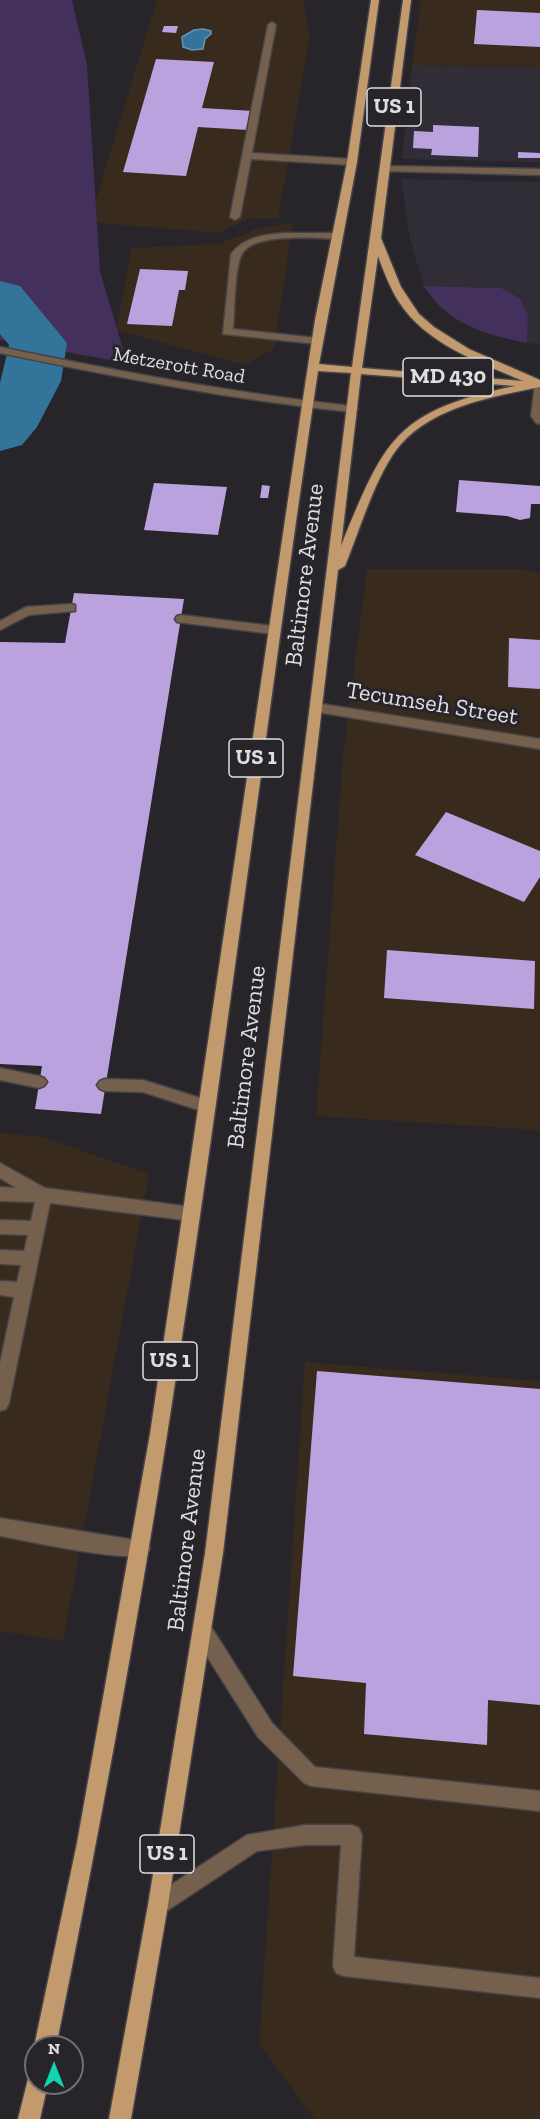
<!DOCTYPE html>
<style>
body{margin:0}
#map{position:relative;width:540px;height:2119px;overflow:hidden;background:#27252a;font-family:"Zilla Slab",serif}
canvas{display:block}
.north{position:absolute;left:24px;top:2035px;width:60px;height:60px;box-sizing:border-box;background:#27252a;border:2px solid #716f73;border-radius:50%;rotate:0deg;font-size:16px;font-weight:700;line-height:24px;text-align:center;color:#dfdee1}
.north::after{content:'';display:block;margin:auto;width:21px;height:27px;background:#0fd5b4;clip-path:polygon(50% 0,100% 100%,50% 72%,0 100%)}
</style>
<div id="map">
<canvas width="540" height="2119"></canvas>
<div class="north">N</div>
</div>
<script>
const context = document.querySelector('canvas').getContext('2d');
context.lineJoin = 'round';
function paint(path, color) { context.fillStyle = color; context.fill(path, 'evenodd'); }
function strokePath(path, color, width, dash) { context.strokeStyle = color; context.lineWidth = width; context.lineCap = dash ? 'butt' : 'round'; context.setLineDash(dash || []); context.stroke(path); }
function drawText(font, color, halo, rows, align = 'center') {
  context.font = font + ' "Zilla Slab",serif'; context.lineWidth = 6; context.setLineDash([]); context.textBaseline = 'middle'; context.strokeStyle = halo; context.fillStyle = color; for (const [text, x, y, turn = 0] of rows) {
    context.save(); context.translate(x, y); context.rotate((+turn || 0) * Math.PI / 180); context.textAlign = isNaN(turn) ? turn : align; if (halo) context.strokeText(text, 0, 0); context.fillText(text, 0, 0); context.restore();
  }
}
const commercial = new Path2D(`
 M157,0H303L310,35L278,219L250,218L218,233L89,222Z
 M421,0H540V68L412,65Z
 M293,223L274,349L244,365L116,330L132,248L219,244L256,229Z
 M367,569H521L540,573V1130L316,1116L343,756Z
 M0,1133L42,1137L149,1174L63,1641L0,1631Z
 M305,1362L540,1381V2119H315L259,2044Z`);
const built = new Path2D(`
 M412,65L540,68V162L402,159Z
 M401,179L540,182V344L527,343L528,315L520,297L501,288L424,286L410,239Z`);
const green = new Path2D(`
 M0,0H72L87,65L100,271L127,363L0,340Z
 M424,286L501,288L520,298L528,315L527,343C486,335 447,324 424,286Z`);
const water = new Path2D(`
 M203,29L211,31V34L205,39L203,49L192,50L183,47L182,37L194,30Z`);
const river = new Path2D(`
 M0,281L20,286L67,343L61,381L37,427L22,445L0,451V383L9,345L0,334Z`);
const building = new Path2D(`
 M477,10L540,13V47L474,44Z
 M164,26H178L176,33L162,32Z
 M156,59L214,62L202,108L253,111L248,130L198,127L186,176L123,172Z
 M433,125L479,127L478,157L431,155L432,149L413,148L414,131L433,132Z
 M518,152L540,153V158H518Z
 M140,269L188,271L185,290H179L172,326L127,324Z
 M459,480L540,486V504H531L530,518L520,520L507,516L456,512Z
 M154,483L227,487L218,535L144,530Z
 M262,485L270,486L268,498H260Z
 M74,593L184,599L101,1114L35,1109L42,1066L0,1064V642L65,643Z
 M509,638L540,640V689L508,687Z
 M446,812L540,851V877L524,902L415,855Z
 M387,950L535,961L534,1009L384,998Z
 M317,1371L540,1389V1705L488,1700L487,1745L364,1734L366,1683L293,1676Z`);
const service = new Path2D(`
 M272,22L276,25L252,153L352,159L357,162L352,165L251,159L240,217L235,220L230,217L268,25Z
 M283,233H337L342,236L337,239C315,238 251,232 241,256C234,272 235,311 233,329L317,338L322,341L317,344L223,334L231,254C244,237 263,235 283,233Z
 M71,604L75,605V611L29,615L0,630V621L26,607Z
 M181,615L273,626L279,630L273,634L177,622L175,619L177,616Z
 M0,1068L39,1076L44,1078L47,1082L44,1086L39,1088L0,1080Z
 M105,1079L143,1080L213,1102L216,1107L213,1112L208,1113L143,1092L105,1091L100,1089L97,1085L100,1081Z
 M0,1163L45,1188L192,1207L198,1209L200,1214L198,1219L192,1221L50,1203L9,1403L6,1409L0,1411V1363L14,1297L0,1295V1281L17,1282L21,1265L0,1264V1250L24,1251L28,1235L0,1234V1220L31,1221L35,1202L0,1201V1187L16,1188L0,1178Z
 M0,1518L147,1542L150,1548L147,1554C125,1563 29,1541 0,1536Z
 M203,1623L210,1625L272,1723L315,1767L540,1791V1811L311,1786L304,1783L258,1737L196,1639L194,1632L196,1625Z
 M305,1825H352L359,1828L362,1835L354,1957L540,1978V1998L343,1976L336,1973L333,1966L341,1845H305L257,1851L165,1912L158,1915L151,1912L148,1905L151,1898L247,1835Z`);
const minor = new Path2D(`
 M386,166L540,169V175L383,171L381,169Z
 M0,347C117,371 233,393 352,406L358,409L352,412C233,400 117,377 0,353Z
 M540,381V424L536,423L531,416L535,384Z
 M316,703L540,739V749L311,711L310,708L311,705Z`);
const primary = new Path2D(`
 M371,0H379L357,162L319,364L352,367L403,0H411L381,238L401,287L419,314L434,327L469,349L540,380V387C492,397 435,406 401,444C376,473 360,530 345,566L338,570L223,1553L168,1905L131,2119H109L148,1905L205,1553L351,373L318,371C265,725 223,1081 167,1435C135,1640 97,1843 56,2047H36V2051L34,2047L77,1843L150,1434L302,405L315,320L347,162ZM378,256C384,272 390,288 399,302C426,344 479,362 523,381L362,368ZM361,374L515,386C395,411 385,439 341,546Z
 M36,2073V2083H48L40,2119H18L29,2075Z`);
const farStreetnames = [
 ["Metzerott Road",179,366,10]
];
const shields = [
 [394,107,54],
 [448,377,90],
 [256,758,54],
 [170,1361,54],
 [167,1854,54]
];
const shieldNames = [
 ["US 1",394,107],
 ["MD 430",448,377],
 ["US 1",256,758],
 ["US 1",170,1361],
 ["US 1",167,1854]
];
const streetNames = [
 ["Baltimore Avenue",305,575,-83],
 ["Tecumseh Street",432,704,9],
 ["Baltimore Avenue",247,1057,-83],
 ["Baltimore Avenue",187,1540,-83]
];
paint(commercial, '#382b1e');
paint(built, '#312d37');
paint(green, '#43305d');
paint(water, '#33749a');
strokePath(water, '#6794af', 1.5);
paint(river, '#33749a');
paint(building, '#baa2df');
strokePath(service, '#444347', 3);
strokePath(minor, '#444347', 3);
strokePath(primary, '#444347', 3);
paint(service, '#74604c');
paint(minor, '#74604c');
paint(primary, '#c3996e');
drawText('20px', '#dfdee1', '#27252a', farStreetnames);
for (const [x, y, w] of shields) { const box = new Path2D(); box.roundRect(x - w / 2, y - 19, w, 38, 4.5); context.fillStyle = '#27252a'; context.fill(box); strokePath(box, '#dfdee1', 1.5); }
drawText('bold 22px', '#dfdee1', null, shieldNames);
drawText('24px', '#dfdee1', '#27252a', streetNames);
</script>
